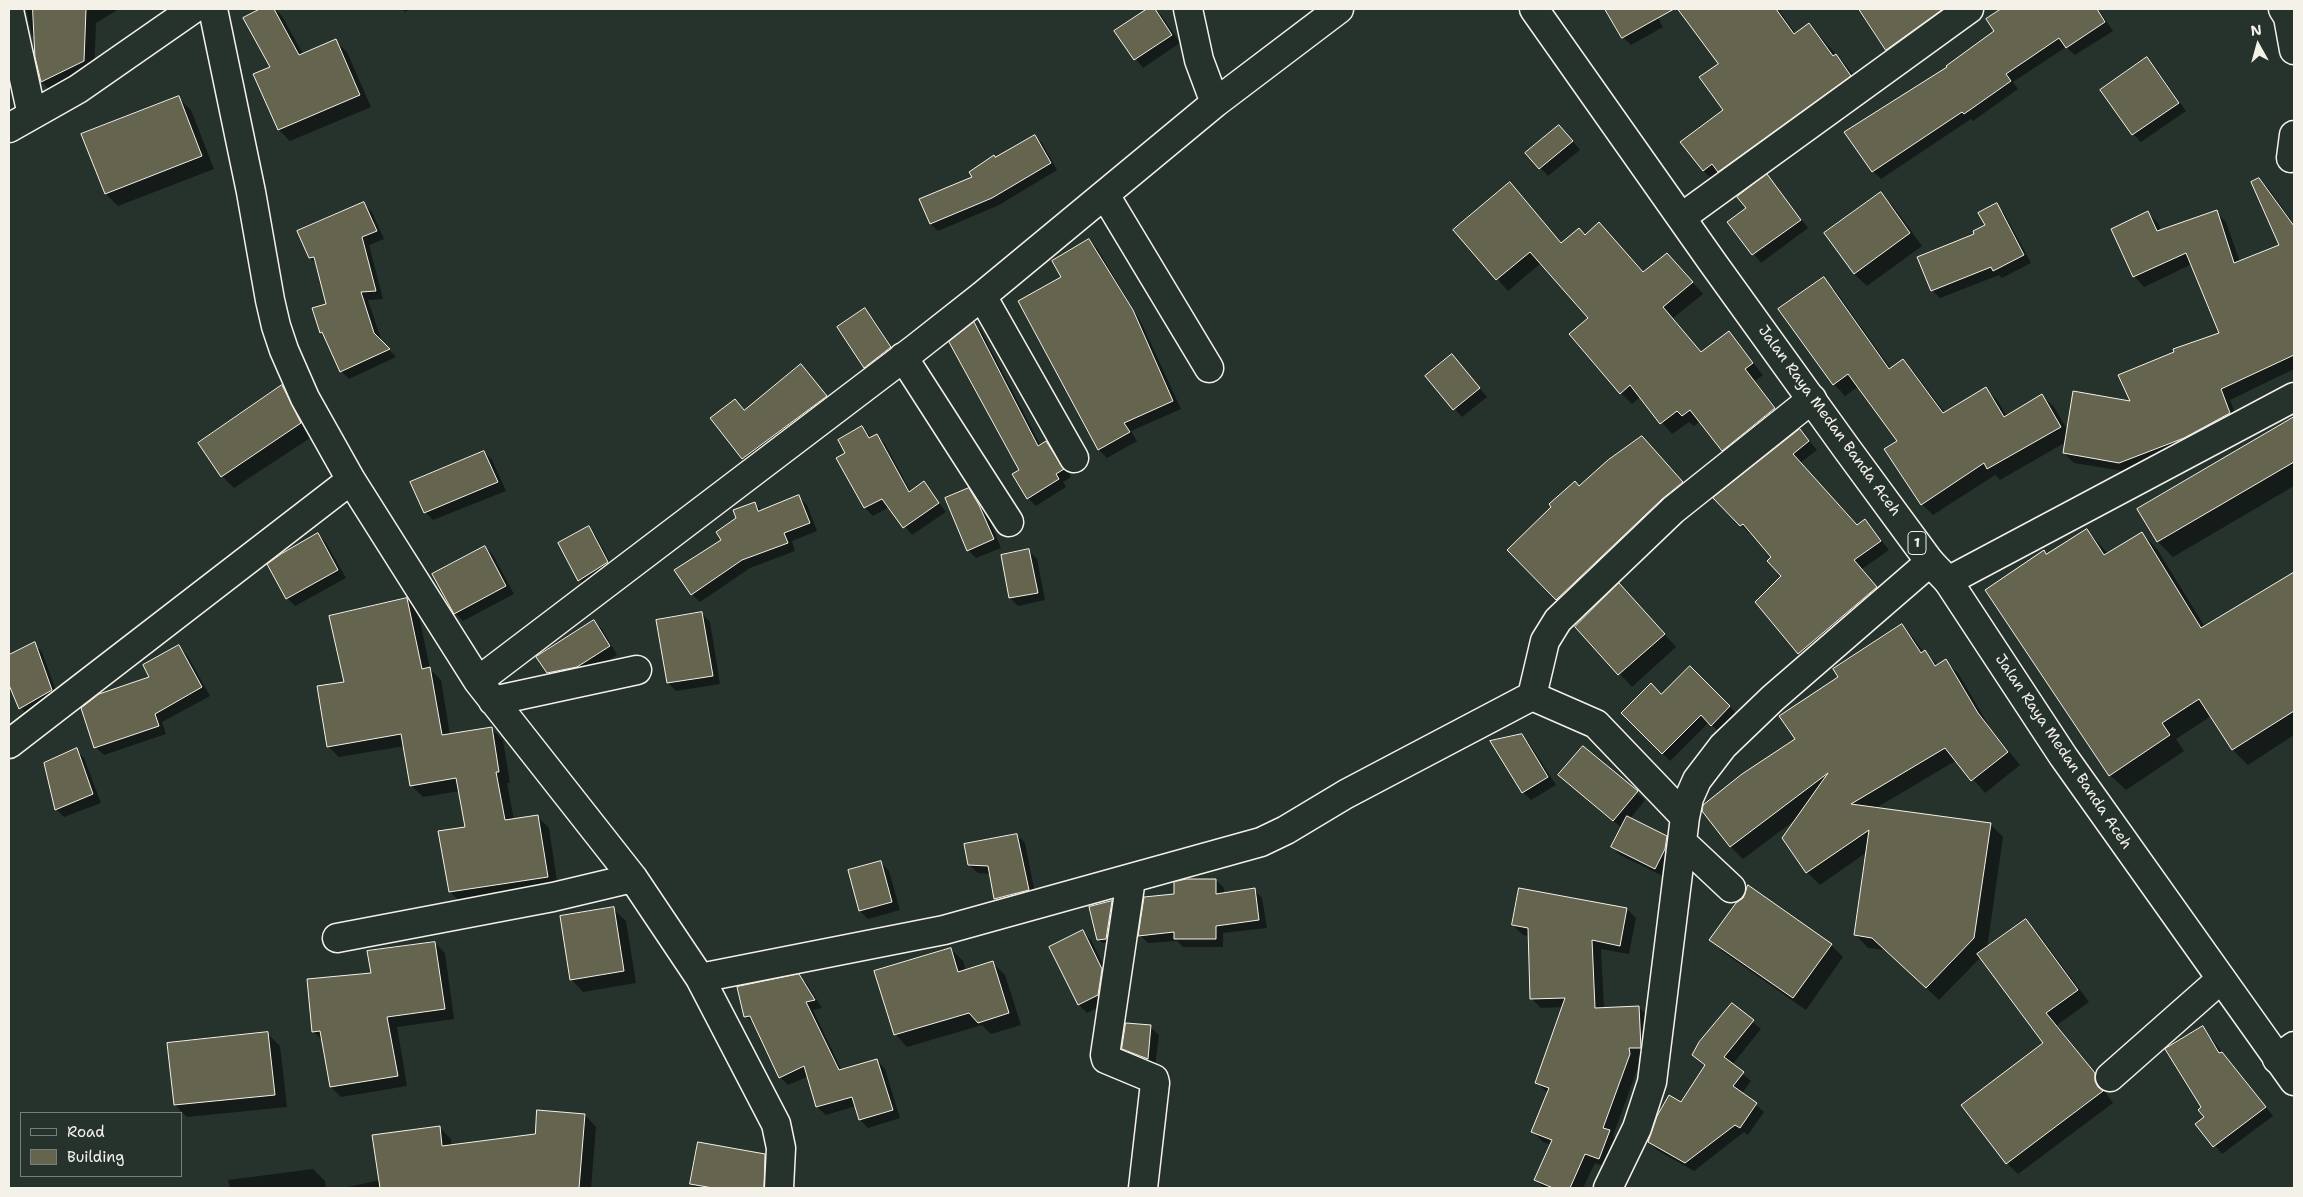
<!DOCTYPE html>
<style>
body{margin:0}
#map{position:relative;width:2303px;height:1197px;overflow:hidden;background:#26332d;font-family:"Shantell Sans",sans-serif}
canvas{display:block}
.frame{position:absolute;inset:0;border:10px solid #f4f1e8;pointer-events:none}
.legend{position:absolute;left:20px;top:1112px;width:162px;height:65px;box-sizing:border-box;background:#26332d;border:1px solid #787f78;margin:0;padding:6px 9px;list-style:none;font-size:15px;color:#f4f1e8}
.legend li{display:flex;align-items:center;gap:10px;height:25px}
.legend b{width:25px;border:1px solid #787f78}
.north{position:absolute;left:2233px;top:20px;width:50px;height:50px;-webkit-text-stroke:4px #26332d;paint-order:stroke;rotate:353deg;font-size:14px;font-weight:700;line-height:20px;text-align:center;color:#f4f1e8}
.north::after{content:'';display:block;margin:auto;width:18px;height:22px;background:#f4f1e8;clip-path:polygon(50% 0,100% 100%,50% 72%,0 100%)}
</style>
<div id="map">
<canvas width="2303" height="1197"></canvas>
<div class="frame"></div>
<ul class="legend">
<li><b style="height:6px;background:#26332d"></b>Road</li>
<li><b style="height:14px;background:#65644f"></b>Building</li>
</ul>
<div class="north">N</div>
</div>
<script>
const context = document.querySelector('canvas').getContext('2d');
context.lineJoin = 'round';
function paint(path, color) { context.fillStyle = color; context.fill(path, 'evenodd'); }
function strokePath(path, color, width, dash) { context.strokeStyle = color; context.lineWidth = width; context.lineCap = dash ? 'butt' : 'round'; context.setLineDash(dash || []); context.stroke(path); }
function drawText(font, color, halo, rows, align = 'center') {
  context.font = font + ' "Shantell Sans",sans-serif'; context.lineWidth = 4; context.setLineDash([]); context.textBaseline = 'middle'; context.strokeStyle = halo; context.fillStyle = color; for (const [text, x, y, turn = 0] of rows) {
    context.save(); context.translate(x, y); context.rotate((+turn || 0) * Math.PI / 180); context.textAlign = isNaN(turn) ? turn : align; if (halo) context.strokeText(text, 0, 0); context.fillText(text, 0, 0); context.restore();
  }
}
const shadow = new Path2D(`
 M26,9H119L96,23L94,72L52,92L42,82L36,39L32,35Z
 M262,9H275L282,16L303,54L335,41L347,52L371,107L290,141L279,130L271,68L244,18Z
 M402,9H411L405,12Z
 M1150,9H1155L1161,15L1180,43L1143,68L1116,32Z
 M1607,9H1653L1663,27L1631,45L1623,37Z
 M1679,9H1778L1796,34L1809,24L1849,69L1863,89L1717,184L1704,171L1682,142L1724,110L1719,64Z
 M1860,9H1942L1951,22L1898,61L1887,49Z
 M2003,9H2098L2113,31L2075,55L2066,47L2013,82L2018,89L1973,121L1971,119L1881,179L1873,171L1949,68L1996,31L1988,19Z
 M2147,59L2155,67L2186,111L2141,142L2133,134Z
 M178,98L191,110L214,169L118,206L106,194L83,135Z
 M1567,134L1580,150L1548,176L1527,153Z
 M1035,136L1042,143L1057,170L999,205L938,231L931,224L974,178L995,159Z
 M1767,176L1808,228L1761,263L1729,222L1747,209Z
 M2259,179L2269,189L2294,224V369L2230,400L2239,424L2130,472L2074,463L2064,453L2066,442L2000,480L1995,475L1933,515L1922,504L1899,441L1859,386L1845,396L1834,384L1823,279L1835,290L1891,369L1903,361L1914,372L1945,413L1986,389L1998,401L2007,417L2042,396L2054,407L2068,431L2132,403L2220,333L2192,264L2144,287L2134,276L2148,213L2158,223L2161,230L2216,212L2226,222L2240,262L2280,246Z
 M1510,184L1562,244L1585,236L1599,224L1644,273L1667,254L1703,294L1673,318L1702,353L1729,333L1763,375L1755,381L1786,420L1734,462L1700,421L1694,426L1689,422L1672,434L1640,397L1632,404L1621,393L1589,319L1541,263L1508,291L1455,230Z
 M1880,194L1893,206L1922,246L1867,286L1854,274Z
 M364,204L372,212L384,239L369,245L383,299L368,300L382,342L396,357L349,379L341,371L325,337L321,332L327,304L317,264L310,258L299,231Z
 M1996,205L2004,213L2031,263L2002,278L1999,275L1940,298L1932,290L1976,235L1986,226Z
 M1089,240L1097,248L1142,324L1181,409L1131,431L1137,441L1107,458L1099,450L1019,301L1063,278Z
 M865,310L873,318L898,356L873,375L865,367Z
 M974,324L981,331L1041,446L1046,443L1054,450L1071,477L1063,482L1066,487L1036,506L1028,498Z
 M1459,364L1487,397L1462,417L1427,377Z
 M801,366L833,404L751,466L712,418L735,400L745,411Z
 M282,387L294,399L313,436L234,488L222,476Z
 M2294,419V486L2173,557L2158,542L2138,509Z
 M862,427L872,438L877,436L885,444L911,492L924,483L946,512L912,535L889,507L873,516L865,508L837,459L847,454Z
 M1800,430L1817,450L1800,463L1858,526L1865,521L1889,550L1862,569L1885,596L1807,661L1799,653L1783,576L1773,557L1751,533L1750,534L1715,498Z
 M1651,447L1691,493L1567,608L1509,551L1579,487Z
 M484,452L492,460L506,491L433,520L425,512Z
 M968,490L987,514L1001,548L976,558L968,550Z
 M799,497L807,505L817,531L792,541L795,551L750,568L700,602L692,594L676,570L722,541L754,503L762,511Z
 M588,528L596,536L615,571L587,588L579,580Z
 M2087,530L2108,554L2142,533L2157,549L2205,627L2294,574V735L2248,765L2232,749L2211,716L2176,739L2184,751L2126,790L2110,775L2047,555Z
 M318,534L326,543L346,578L295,606L287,598Z
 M485,547L493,555L514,594L463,621L455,613Z
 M1029,551L1037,559L1045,600L1018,606L1010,598Z
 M1631,597L1676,647L1632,687L1577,627Z
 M407,600L418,611L430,669L441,680L450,735L491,728L503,740L510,783H507L514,820L537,816L549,828L558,888L461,903L450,892L467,828L460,791L423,797L411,785L405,746L339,757L328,746L346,683Z
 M702,614L710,622L720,684L676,691L668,683Z
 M593,621L602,629L617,655L586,675L556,681L548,673Z
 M1902,626L1914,639L1924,653L1938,665L1945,661L1958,673L1990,728L2020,765L1985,793L1957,760L1876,808L1990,824L2003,837L1987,949L2026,921L2037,932L2089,1002L2057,1025L2106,1086V1093L2113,1103L2018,1174L2007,1163L2044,1043L1981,957L1939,1000L1886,950L1868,948L1856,935L1867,852L1820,885L1807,872L1783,838L1795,820L1743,859L1731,847L1704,811L1797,739L1840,677Z
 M34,644L42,652L59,699L29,716L21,708L9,682V657Z
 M179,647L187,655L210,696L162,722L166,734L104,755L95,747Z
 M1690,667L1738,715L1720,733L1709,722L1670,761L1622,713L1661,696Z
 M1521,735L1529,743L1556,785L1531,800L1523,792L1492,742Z
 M1583,748L1645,800L1630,819L1666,837L1674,845L1673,857L1663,876L1620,855L1612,847L1622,828L1568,783Z
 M76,750L84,758L101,803L64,817L56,809L45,763Z
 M1017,835L1025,843L1036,898L1003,906L995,898L990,874L978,873L969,865Z
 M881,863L889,871L900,910L868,919L860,911L849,871Z
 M1216,880L1224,888V894L1254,890L1262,898L1267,928L1223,933V947H1183L1177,941L1148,943L1140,935Z
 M1112,902L1115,906L1110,942L1102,943L1098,939Z
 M613,909L626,921L636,983L583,992L571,979Z
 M1627,909L1636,918L1629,954L1601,949L1604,1009L1639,1007L1648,1017L1650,1057H1638L1639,1064L1613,1136L1619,1141L1608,1168L1595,1163L1583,1188H1544L1535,1179L1551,1145L1543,1142L1533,1132L1548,1093L1536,1082L1563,1007L1541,1008L1531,998L1530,936L1523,935L1513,925Z
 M1083,932L1091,940L1110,978L1106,1003L1087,1013L1079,1005Z
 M1711,940L1831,945L1843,957L1806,1010L1723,952Z
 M435,943L445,953L454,1019L397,1027L407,1086L341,1097L331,1087L323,1041L313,1031L372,975Z
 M951,949L963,961L966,971L993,963L1005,975L1021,1025L991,1034L982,1025L907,1047L895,1034Z
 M799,976L807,984L822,1008L813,1010L842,1071L877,1060L885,1069L900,1118L868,1128L860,1120L856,1106L826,1115L817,1107L809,1076L788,1085L780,1077L755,1024L745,1016Z
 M1732,1004L1761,1029L1732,1065L1751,1081L1742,1093L1764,1112L1748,1135L1744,1132L1694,1171L1657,1150L1649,1142L1682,1103L1706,1067L1693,1055Z
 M1150,1027L1159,1035L1155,1066L1131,1056L1123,1048Z
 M2203,1028L2273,1116L2222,1154L2197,1124L2205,1118L2203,1108Z
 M268,1034L280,1046L287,1107L187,1117L175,1105Z
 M585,1115L596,1127L591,1188H344L380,1180L439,1127L451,1139L452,1146L536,1136Z
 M764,1155L773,1163L771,1188H696L692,1184Z
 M313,1169L325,1181L326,1188H230L228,1180Z`);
const building = new Path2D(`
 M33,9H86L84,61L41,82L35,57Z
 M260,9H274L299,55L336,39L360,95L278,130L253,74L270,67L243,18Z
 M1147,9H1155L1172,35L1134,60L1114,31Z
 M1605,9H1674L1622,38Z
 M1678,9H1776L1794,34L1809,23L1833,56L1836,54L1851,76L1718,172L1712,164L1703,171L1680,142L1723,110L1699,77L1718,64Z
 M1859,9H1943L1886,50Z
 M2001,9H2097L2105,22L2066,48L2059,38L2006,74L2011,81L1964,114L1962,112L1872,172L1844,132L1947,67L1946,66L1994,31L1986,19Z
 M2147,57L2179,103L2132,135L2100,90Z
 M179,96L202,156L105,194L81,134Z
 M1559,125L1573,141L1539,169L1525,153Z
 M1035,135L1051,163L992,198L930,224L919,199L972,177L969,172L994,155L995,157Z
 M1767,174L1801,220L1752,255L1727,222L1746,208L1737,197Z
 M2259,178L2294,226V355L2221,389L2230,413L2184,438L2119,463L2063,453L2073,391L2130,401L2118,375L2174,352L2173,349L2219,333L2186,253L2133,277L2111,229L2148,211L2157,231L2217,210L2234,263L2279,245L2251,182Z
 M1510,182L1561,243L1579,228L1585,235L1599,222L1643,272L1667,253L1693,282L1663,307L1701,352L1729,331L1753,363L1745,369L1775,408L1722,451L1690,410L1682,416L1677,411L1660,424L1630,385L1620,394L1569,334L1588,318L1530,252L1496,280L1453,230Z
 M1881,192L1910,233L1854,274L1824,233Z
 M364,202L377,231L362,237L376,291L361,292L374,333L390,349L340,372L322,332L320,333L312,308L326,304L314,257L309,258L297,231Z
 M1997,203L2024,255L1993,271L1991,267L1931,291L1917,257L1974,234L1973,231L1985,225L1978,213Z
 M1089,239L1133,310L1173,401L1124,423L1130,432L1098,450L1018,301L1061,277L1052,261Z
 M1824,277L1889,369L1903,359L1943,413L1986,387L2004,417L2042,394L2061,427L1987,469L1984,463L1921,505L1884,449L1897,441L1848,374L1833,385L1778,309Z
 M865,308L891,347L864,368L837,327Z
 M974,322L1038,446L1046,441L1064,469L1056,474L1059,479L1027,499L1012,474L1019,470L949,342Z
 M1452,354L1480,388L1453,410L1425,376Z
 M801,364L827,396L742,459L710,418L735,399L744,410Z
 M282,385L301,423L221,477L198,443Z
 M2294,417V462L2157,542L2137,509Z
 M862,426L869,438L877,434L909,492L924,481L939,503L903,528L882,499L864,508L836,458L845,453L838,440Z
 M1800,429L1809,441L1793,454L1857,525L1865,519L1881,541L1854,560L1877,587L1798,654L1755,602L1781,576L1767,561L1771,557L1743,524L1740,526L1713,498Z
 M1642,436L1683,482L1662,499L1556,600L1507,550L1551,507L1549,504L1575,481L1579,486L1608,460Z
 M484,451L498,482L424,513L410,482Z
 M969,488L979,505L994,539L967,551L945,498Z
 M799,495L810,523L784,533L788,543L742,560L691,595L674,570L721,540L716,532L736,518L733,510L755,502L758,511Z
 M589,526L608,562L578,581L558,543Z
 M2087,529L2104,555L2142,532L2201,628L2294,572V711L2232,750L2199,699L2162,723L2170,735L2109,776L1985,590L2044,550L2046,554Z
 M318,533L338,570L286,599L267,564L281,554Z
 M485,546L506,586L454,614L432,574Z
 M1029,549L1038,593L1009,598L1001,555Z
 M1619,583L1665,634L1618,675L1575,627Z
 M407,598L422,669L430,667L442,735L492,727L499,772H496L505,820L538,815L548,877L449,892L438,831L465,827L456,778L410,786L401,734L327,747L317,686L344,682L329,616Z
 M702,612L713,676L667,683L656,620Z
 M594,620L610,646L577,667L547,673L536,657Z
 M1902,624L1921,653L1925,650L1935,666L1946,659L1978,713L2008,752L1971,781L1945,748L1851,804L1991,823L1974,938L1926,988L1872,938L1854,935L1869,830L1806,873L1782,838L1828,773L1730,847L1702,811L1703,805L1742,774L1795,739L1779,716L1838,677L1833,669Z
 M35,642L52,690L19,709L9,685V655Z
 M179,645L202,687L155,714L159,726L94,748L81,708L99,694L149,677L143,665Z
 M1690,666L1730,706L1711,726L1701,715L1662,754L1621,713L1651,683L1661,694Z
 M1522,734L1548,777L1522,793L1490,741Z
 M1583,746L1638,791L1613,821L1558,775Z
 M77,748L93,794L55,810L44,763Z
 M1627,816L1667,836L1665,849L1655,869L1611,847Z
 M1017,834L1029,890L994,899L988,866L968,865L964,844Z
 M881,861L892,902L859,911L848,870Z
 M1187,879H1216V894L1255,888L1259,920L1216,926V939H1174V932L1138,936L1144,897L1174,894V882Z
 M1748,885L1832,944L1793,998L1709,940L1736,903L1743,898Z
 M1519,888L1627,908L1620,946L1592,940L1595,1008L1639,1006L1641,1048H1629L1630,1054L1603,1128L1610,1130L1599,1159L1585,1154L1570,1188H1553L1534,1180L1552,1140L1531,1132L1549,1088L1535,1083L1565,998L1530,999L1528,928L1512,925Z
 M1112,901L1106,939L1097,940L1089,907Z
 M614,907L624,971L570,980L560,916Z
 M2026,919L2078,990L2046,1013L2095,1073V1081L2098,1087L2103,1091L2006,1164L1961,1105L2043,1043L1977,954Z
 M1083,930L1102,969L1098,995L1078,1005L1049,947Z
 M435,942L445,1009L387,1017L398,1076L330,1087L320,1031L312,1032L307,979L371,973L367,951Z
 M951,948L958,972L993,961L1009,1013L978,1023L969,1013L894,1035L874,971Z
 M799,974L815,1000L806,1002L839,1070L877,1059L893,1110L859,1120L852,1097L816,1107L804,1066L779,1078L750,1016L744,1017L737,987Z
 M1732,1003L1754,1020L1724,1057L1744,1072L1733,1086L1757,1103L1740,1128L1735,1125L1685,1163L1648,1142L1657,1116L1669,1095L1681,1102L1705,1065L1692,1055L1699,1042Z
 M1126,1023L1151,1025L1148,1059L1122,1049Z
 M2203,1026L2219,1053L2222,1052L2266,1107L2213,1147L2195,1124L2204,1117L2198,1110L2201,1107L2165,1049Z
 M268,1032L275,1095L174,1105L167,1043Z
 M537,1110L585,1114L579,1188H380L372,1135L440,1126L442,1146L535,1134Z
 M698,1142L765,1154L764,1188H713L690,1184Z`);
const minor = new Path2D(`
 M213,9L251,192L270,300L276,326L284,350L305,398L351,480L478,681L916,348L982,296L1215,103L1339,9
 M1188,9L1199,60L1215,103
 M2283,9L2288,17L2294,50
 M9,10L32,115
 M9,128L78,89L193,9
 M2291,158L2294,135
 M1105,195L1209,368
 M1682,217L1969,9
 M982,296L1074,458
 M903,357L1009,522
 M1948,581L2294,397
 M478,681L633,878L700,978L944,930L1261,842L1286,830L1346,794L1532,696L1596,724L1685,817
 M1532,696L1545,641L1558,620L1673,510L1812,399
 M493,701L637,670
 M9,744L351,480
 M1682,842L1731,888
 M1131,879L1105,1055L1106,1059L1154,1079L1155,1083L1143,1188
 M337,938L553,897L633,878
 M700,978L776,1124L781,1148L779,1188
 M2277,1059L2294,1046
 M2110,1077L2221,979
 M1608,1188L1637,1128L1652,1082L1685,817L1689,798L1697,780L1723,746L1773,698L1930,562`);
const highway = new Path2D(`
 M1534,9L1713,263L1847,449L1930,562L1948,581L2063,756L2294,1081`);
const shields = [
 [1917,543,18]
];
const shieldNames = [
 ["1",1917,543]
];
const streetNames = [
 ["Jalan Raya Medan Banda Aceh",1829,421,54],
 ["Jalan Raya Medan Banda Aceh",2063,752,56]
];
paint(shadow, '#0007');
paint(building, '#65644f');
strokePath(building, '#f4f1e8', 1);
strokePath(minor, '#f4f1e8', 31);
strokePath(highway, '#f4f1e8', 31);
strokePath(minor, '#26332d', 28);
strokePath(highway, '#26332d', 28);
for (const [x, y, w] of shields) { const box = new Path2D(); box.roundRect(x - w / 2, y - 11.5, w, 23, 4); context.fillStyle = '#26332d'; context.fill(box); strokePath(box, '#f4f1e8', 1); }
drawText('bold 14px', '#f4f1e8', null, shieldNames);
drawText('15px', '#f4f1e8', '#26332d', streetNames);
</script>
